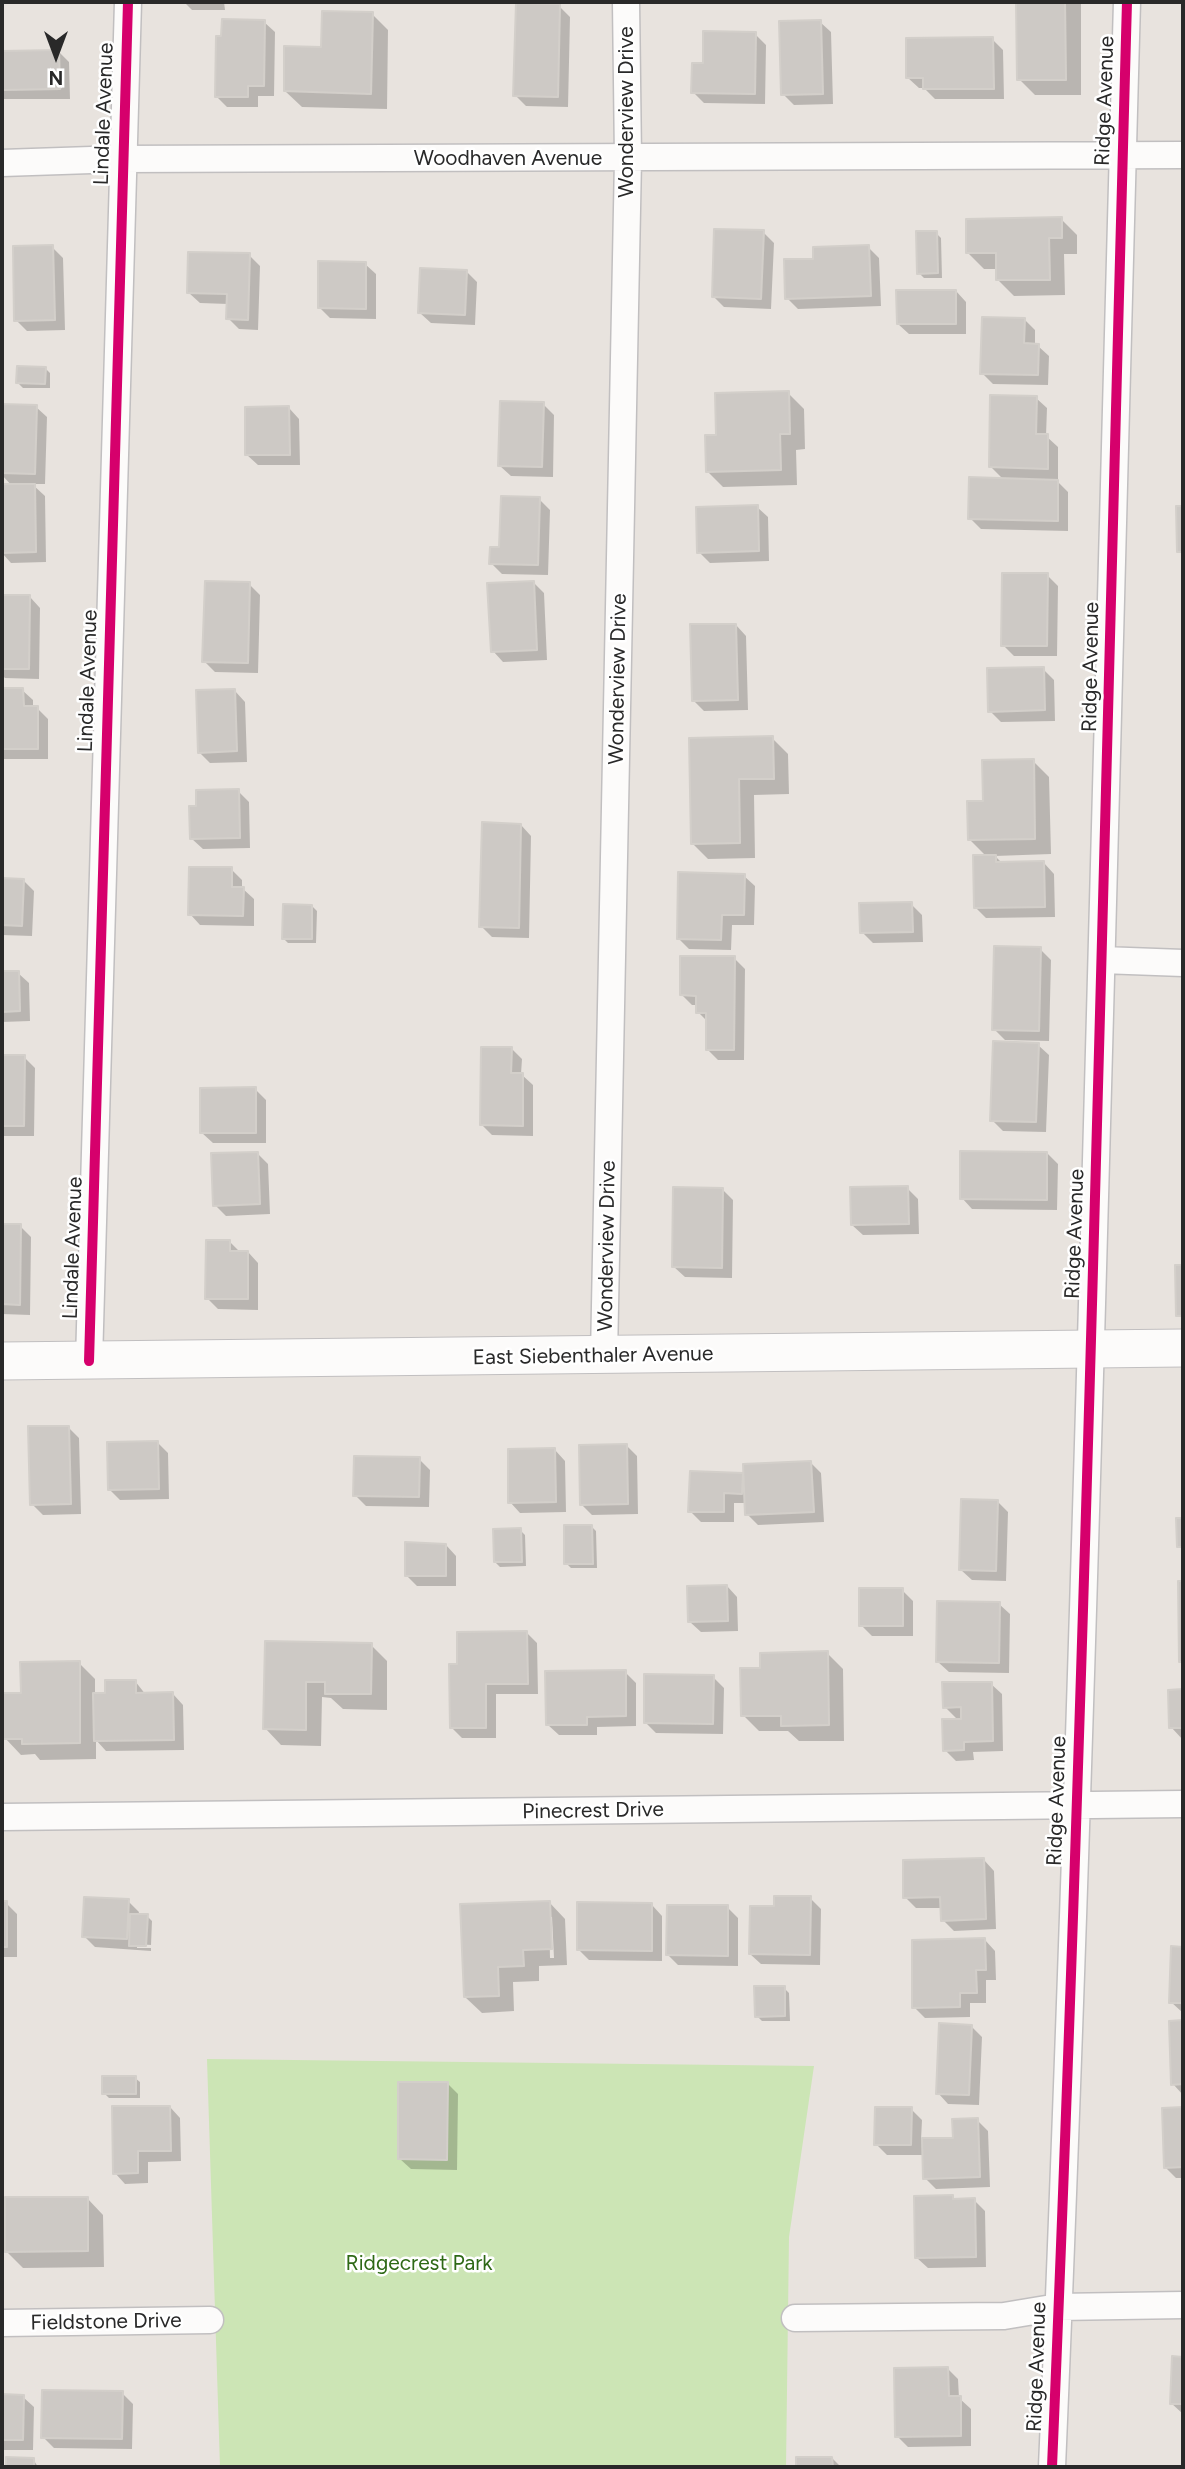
<!DOCTYPE html>
<style>
body{margin:0}
#map{position:relative;width:1185px;height:2469px;overflow:hidden;background:#e8e3de;font-family:Figtree,sans-serif}
canvas{display:block}
.frame{position:absolute;inset:0;border:4px solid #292929;pointer-events:none}
.north{position:absolute;left:21px;top:21px;width:70px;height:70px;-webkit-text-stroke:5px #fff;paint-order:stroke;rotate:180deg;font-size:19px;font-weight:700;line-height:28px;text-align:center;color:#292929}
.north::after{content:'';display:block;margin:auto;width:24px;height:32px;background:#292929;clip-path:polygon(50% 0,100% 100%,50% 72%,0 100%)}
</style>
<div id="map">
<canvas width="1185" height="2469"></canvas>
<div class="frame"></div>
<div class="north">N</div>
</div>
<script>
const context = document.querySelector('canvas').getContext('2d');
context.lineJoin = 'round';
function paint(path, color) { context.fillStyle = color; context.fill(path, 'evenodd'); }
function strokePath(path, color, width, dash) { context.strokeStyle = color; context.lineWidth = width; context.lineCap = dash ? 'butt' : 'round'; context.setLineDash(dash || []); context.stroke(path); }
function drawText(font, color, halo, rows, align = 'center') {
  context.font = font + ' Figtree,sans-serif'; context.lineWidth = 5; context.setLineDash([]); context.textBaseline = 'middle'; context.strokeStyle = halo; context.fillStyle = color; for (const [text, x, y, turn = 0] of rows) {
    context.save(); context.translate(x, y); context.rotate((+turn || 0) * Math.PI / 180); context.textAlign = isNaN(turn) ? turn : align; if (halo) context.strokeText(text, 0, 0); context.fillText(text, 0, 0); context.restore();
  }
}
const green = new Path2D(`
 M207,2059L814,2066L789,2237L786,2467H220Z`);
const shadow = new Path2D(`
 M184,2H224L225,10H192Z
 M1018,2H1081V95H1035L1019,79Z
 M559,6L570,17L568,107L526,106L515,95Z
 M372,14L388,30L387,109L302,107L285,91L323,49Z
 M264,22L275,32L274,96H258V107H227L216,96Z
 M820,22L831,32L833,104L794,105L783,94Z
 M755,34L766,45L765,104L704,103L693,92L704,65Z
 M992,39L1003,50L1004,99H935L924,88H919L908,78Z
 M59,52L69,62L70,99H2V53Z
 M1061,219L1077,235V254H1064L1065,295L1014,296L998,280V269H984L968,253Z
 M763,232L774,243L771,309L724,307L713,296Z
 M936,233L941,238L942,278H924L919,273Z
 M52,247L63,258L65,330L27,331L16,320Z
 M868,247L879,258L881,306L798,309L787,298L815,260Z
 M249,255L260,266L258,330L239,329L228,318V304L200,303L189,293Z
 M365,264L376,274V319L330,318L319,307Z
 M466,271L477,282L475,325L431,323L420,313Z
 M956,291L966,302V334H909L898,324Z
 M1024,319L1035,330V346H1038L1049,356L1048,385L993,384L982,373Z
 M45,368L50,373V388H23L18,383Z
 M788,393L804,409L805,449L796,450L797,485L723,487L707,471L718,437Z
 M1036,398L1047,408L1046,436L1058,447V482L1068,492V531L981,529L970,518L1004,480L991,467Z
 M543,404L554,415L553,477L511,476L500,466Z
 M2,406L36,407L47,417L45,484H32L45,496L46,562L11,563L2,553V486H12L2,475Z
 M289,408L299,419L300,465H258L247,455Z
 M539,499L550,510L548,575L502,574L491,563Z
 M757,507L768,517L769,561L710,563L699,552Z
 M1047,575L1058,586L1057,656H1014L1003,645Z
 M533,582L544,593L547,660L503,662L493,651Z
 M249,584L260,595L258,673L215,672L204,661Z
 M2,597H30L40,608L39,679L5,678L2,675Z
 M736,625L746,636L748,710L704,711L693,700Z
 M1043,669L1054,680L1055,721L1001,722L990,711Z
 M2,690H22L33,700V708H37L48,719V759H4L2,757Z
 M235,691L245,702L247,762L210,763L199,752Z
 M772,738L788,754L789,794L754,795L755,858L708,859L692,843L691,740Z
 M1033,761L1049,777L1051,854L995,856L1003,864L1044,863L1054,874L1055,917L986,918L975,907L986,856L970,840L984,803Z
 M238,791L249,802L250,848L203,849L192,839Z
 M521,825L531,836L529,938L492,937L481,926Z
 M231,869L242,880V888L254,899V926L200,925L190,914Z
 M744,876L755,886L754,925H732L731,950L689,949L678,938Z
 M2,880H23L34,891L32,936L2,935Z
 M911,904L922,915L923,942L873,943L862,932Z
 M312,906L317,911L316,943H288L283,938Z
 M1040,949L1051,960L1049,1041L1005,1040L994,1029Z
 M734,958L745,969L744,1060H718L707,1049L708,1022L698,1012V1005H692L681,994Z
 M2,973H18L29,983L30,1021L2,1022Z
 M1038,1045L1049,1055L1046,1132L1003,1131L992,1120Z
 M511,1048L522,1059L521,1074L533,1085V1136L492,1135L482,1125Z
 M2,1057H24L35,1068L34,1136H2Z
 M255,1089L266,1100V1143H213L202,1133Z
 M257,1153L268,1164L270,1214L226,1216L215,1205Z
 M1047,1153L1058,1164L1057,1210L972,1209L962,1198Z
 M907,1188L918,1199L919,1234L863,1235L852,1225Z
 M723,1190L733,1200L732,1278L685,1277L674,1267Z
 M2,1226H20L31,1237L30,1315L2,1314Z
 M229,1241L240,1252H248L258,1263V1310L218,1309L207,1298Z
 M68,1427L79,1438L81,1514L43,1515L32,1504Z
 M158,1443L168,1453L169,1499L120,1500L109,1489Z
 M626,1445L637,1456L638,1514L592,1515L581,1504Z
 M555,1450L565,1461L566,1512L520,1513L510,1502Z
 M419,1459L430,1470L429,1507L366,1506L355,1495Z
 M811,1463L821,1473L824,1522L758,1525L747,1514L746,1503H734V1522H701L690,1511L691,1473L745,1474Z
 M998,1502L1008,1512L1006,1581L972,1580L961,1570Z
 M591,1526L596,1531L597,1568H571L566,1563Z
 M520,1530L525,1535L526,1566L500,1567L495,1562Z
 M446,1545L456,1556V1586H417L406,1575Z
 M727,1586L737,1597L738,1631L701,1632L690,1622Z
 M902,1590L913,1601V1636H872L861,1625Z
 M999,1604L1010,1614L1009,1673L949,1672L938,1662Z
 M527,1633L537,1643L538,1694H496V1738H462L451,1727L459,1666Z
 M266,1643L371,1645L387,1661V1710L343,1709L331,1698L322,1697L321,1746L281,1745L265,1728Z
 M827,1653L843,1669L844,1741H799L788,1731H759L743,1715Z
 M79,1663L95,1679V1695H106L135,1681L146,1695L173,1694L183,1705L184,1750L106,1751L96,1740V1759L40,1760L35,1754L21,1755L5,1738Z
 M625,1672L636,1683V1726L597,1727V1735H559L548,1725Z
 M713,1677L724,1688L723,1734L656,1733L646,1723Z
 M991,1684L1002,1694L1003,1751L973,1752L974,1760L956,1761L945,1750L958,1720L945,1707Z
 M1170,1691H1183V1740L1171,1727Z
 M984,1860L994,1871L996,1929L954,1931L943,1920L942,1908H916L905,1897Z
 M810,1898L821,1909L820,1965L761,1964L750,1954L775,1908Z
 M128,1901L139,1912L138,1916H147L152,1921L151,1945L137,1944V1948H151V1951L95,1947L84,1936Z
 M549,1902L565,1919L567,1965L539,1966V1981L513,1982L514,2011L482,2013L465,1997ZM549,1917H552L554,1958H550Z
 M2,1903H6L17,1914V1957H2V1966Z
 M652,1905L662,1916V1961L589,1960L578,1949Z
 M727,1907L738,1918V1966L678,1965L668,1955Z
 M985,1940L995,1951L996,1980H986V2003H970V2017L925,2018L914,2007Z
 M1172,1948L1183,1949V2013L1171,2002Z
 M784,1988L789,1993L790,2021H762L757,2016Z
 M1171,2022H1183V2095L1173,2084Z
 M971,2026L982,2037L979,2105L948,2104L938,2093Z
 M135,2078L140,2082V2098H109L104,2093Z
 M447,2083L458,2094L457,2170L411,2169L400,2159Z
 M170,2107L180,2118L181,2161L148,2162V2183L125,2184L115,2173Z
 M911,2109L922,2120L921,2140H954L977,2120L988,2131L990,2187L936,2189L925,2178L924,2155H887L876,2144Z
 M1183,2109V2178H1176L1165,2167L1164,2110Z
 M952,2196L956,2200H974L985,2211L986,2267L928,2268L917,2258Z
 M87,2198L103,2215L104,2267L23,2268L7,2252Z
 M1173,2358H1183V2414L1171,2403Z
 M947,2368L958,2379L959,2398L971,2409V2446L908,2447L897,2436Z
 M122,2393L133,2404L132,2449L54,2448L43,2437Z
 M2,2396L23,2397L34,2407L33,2450H2Z
 M832,2458L841,2467H797V2459Z
 M7,2459H33L38,2467H7Z`);
const building = new Path2D(`
 M1016,2H1065L1066,80H1017Z
 M516,3L560,4L558,97L513,96Z
 M322,11L373,12L371,94L284,91V46L321,47Z
 M222,19L265,20L264,86H248V97H215L216,36H221Z
 M821,20L823,94L781,95L779,21Z
 M703,31L756,32L755,94L691,93L692,63H703Z
 M993,37L994,89H923V78H906V38Z
 M59,50L60,89L2,90V51Z
 M1062,217V238H1049L1050,280H996V253H966V219Z
 M714,229L764,230L761,299L712,297Z
 M916,231H937L938,273L917,274Z
 M53,245L55,320L14,321L13,246Z
 M869,245L871,296L785,299L784,259H813V247Z
 M188,252L250,253L248,320L226,319L227,294L187,293Z
 M318,261L366,262V309L318,308Z
 M420,268L467,270L465,315L418,313Z
 M896,290H956V324H897Z
 M982,317L1025,318L1024,343L1039,344L1038,375L980,374Z
 M17,366L46,367L45,384L16,383Z
 M789,391L790,434H780L781,470L706,472L705,435H716L715,393Z
 M990,395L1037,396L1036,434H1048V469L989,467Z
 M500,401L544,402L542,467L498,466Z
 M2,404L37,405L35,474L2,473Z
 M289,406L290,455H245V407Z
 M969,477L1058,480V521L968,519Z
 M2,484H35L36,552L2,553Z
 M501,496L540,497L538,565L489,564L490,547H499Z
 M758,505L759,551L697,553L696,507Z
 M1176,506H1183V552H1177Z
 M1002,573H1048L1047,646H1001Z
 M205,581L250,582L248,663L202,662Z
 M534,581L537,650L491,652L487,583Z
 M2,595H30L29,669H2Z
 M690,624H736L738,700L692,701Z
 M1044,667L1045,710L988,712L987,668Z
 M2,688H23L24,706H38V749H2Z
 M235,689L237,751L198,753L196,690Z
 M773,736L774,779H739L740,843L691,844L689,738Z
 M1034,759L1035,839L968,840L967,801H983L982,760Z
 M239,789L240,838L190,839L189,806H196V790Z
 M482,822L521,824L519,928L479,927Z
 M973,855H996V862L1044,861L1045,907L974,908Z
 M189,867H232V887H244L243,916L188,915Z
 M678,872L745,874L744,915H722L721,940L677,939Z
 M2,878L24,879L22,926L2,925Z
 M912,902L913,932L860,933L859,903Z
 M283,904L312,905V939H282Z
 M994,946L1041,947L1039,1031L992,1030Z
 M680,956H735L734,1050H706V1013H696V996L680,995Z
 M2,971H19L20,1011L2,1012Z
 M993,1041L1039,1043L1036,1122L990,1121Z
 M481,1047H512L511,1073H523V1126L480,1125Z
 M2,1055H25L24,1126H2Z
 M256,1087V1133H200V1088Z
 M960,1151L1047,1152V1200L960,1199Z
 M258,1152L260,1204L213,1206L211,1153Z
 M908,1186L909,1224L851,1225L850,1187Z
 M673,1187L723,1188L722,1268L672,1267Z
 M2,1224H21L20,1305L2,1304Z
 M206,1240H230V1251H248V1299H205Z
 M1175,1265H1183V1316H1176Z
 M28,1426H69L71,1504L30,1505Z
 M158,1441L159,1489L108,1490L107,1442Z
 M627,1444L628,1504L580,1505L579,1445Z
 M555,1448L556,1502L508,1503V1449Z
 M354,1456L420,1457L419,1497L353,1496Z
 M811,1461L814,1512L745,1515L743,1464Z
 M690,1471L743,1473L742,1494L724,1493V1512H688Z
 M961,1499L998,1500L996,1571L959,1570Z
 M1176,1518H1183V1547H1177Z
 M564,1525H592L593,1564H564Z
 M521,1528L522,1562H494L493,1529Z
 M405,1542L446,1544V1576H405Z
 M1178,1581H1183V1662H1179Z
 M727,1585L728,1621L688,1622L687,1586Z
 M859,1588H903V1626H859Z
 M937,1601L1000,1602L999,1663L936,1662Z
 M527,1631L528,1684H486V1728H450L449,1664H457V1632Z
 M265,1641L372,1643L371,1694H325V1682H306V1730L263,1729Z
 M828,1651L829,1725L781,1726V1716H741L740,1668H760V1653Z
 M80,1661V1743L22,1744V1739H3L2,1693H21L20,1662Z
 M626,1670V1716L587,1717V1725H546L545,1671Z
 M644,1674L714,1675L713,1724L644,1723Z
 M105,1680H136V1693L173,1692L174,1740L94,1741L93,1693H105Z
 M942,1682H992L993,1741L964,1742V1750L943,1751L942,1719H961V1707L943,1708Z
 M1183,1689V1728H1169L1168,1690Z
 M984,1858L986,1919L941,1921L940,1897L903,1898V1860Z
 M774,1896H811L810,1955L749,1954L750,1906H774Z
 M84,1897L129,1899L127,1939L82,1937Z
 M2,1901H7V1947H2Z
 M550,1901L552,1949L523,1950L524,1966L498,1967L499,1996L464,1997L460,1904Z
 M577,1902L652,1903V1951L577,1950Z
 M667,1905H728V1956L666,1955Z
 M130,1914H148L146,1946H129Z
 M985,1938L986,1970H976L977,1993H960V2007L912,2008V1940Z
 M1171,1946L1183,1947V2003H1169Z
 M754,1986H785V2016L755,2017Z
 M1183,2020V2084L1171,2085L1169,2021Z
 M939,2023L972,2025L969,2095L936,2094Z
 M102,2076H136V2094H102Z
 M398,2082H448L447,2160L398,2159Z
 M112,2106H170L171,2151H138V2173L113,2174Z
 M875,2107H912L911,2145H874Z
 M1183,2107V2167L1164,2168L1162,2108Z
 M978,2118L980,2177L923,2179L922,2138H953L952,2119Z
 M953,2195V2199L975,2198L976,2257L915,2258L914,2196Z
 M5,2197H88V2251L5,2252Z
 M1172,2356L1183,2357V2404H1170Z
 M948,2367L949,2396H961V2436L895,2437L894,2368Z
 M42,2390L123,2391L122,2439L41,2438Z
 M2,2394L24,2395L23,2440H2Z
 M6,2457L34,2458V2467H6Z
 M796,2457H832L833,2467H796Z`);
const minor = new Path2D(`
 M2,163L121,159L1183,155
 M1102,960L1183,963
 M604,1356L628,159L626,2
 M89,1361L128,2
 M2,1817L1183,1804
 M795,2318L1004,2316L1058,2307L1183,2305
 M2,2323L210,2320
 M1052,2467C1087,1646 1104,824 1127,2`);
const secondary = new Path2D(`
 M2,1361L1183,1348`);
const cycleway = new Path2D(`
 M89,1361L128,2
 M1052,2467C1087,1646 1104,824 1127,2`);
const streetNames = [
 ["Ridge Avenue",1105,101,-88],
 ["Wonderview Drive",627,112,-90],
 ["Lindale Avenue",104,114,-88],
 ["Woodhaven Avenue",508,159],
 ["Ridge Avenue",1091,667,-89],
 ["Wonderview Drive",618,679,-89],
 ["Lindale Avenue",88,681,-88],
 ["Ridge Avenue",1075,1234,-88],
 ["Wonderview Drive",607,1246,-89],
 ["Lindale Avenue",73,1248,-88],
 ["East Siebenthaler Avenue",593,1356,-1],
 ["Ridge Avenue",1057,1801,-88],
 ["Pinecrest Drive",593,1811,-1],
 ["Fieldstone Drive",106,2322,-1],
 ["Ridge Avenue",1037,2367,-88]
];
const parkNames = [
 ["Ridgecrest Park",419,2264]
];
paint(green, '#cce5b5');
paint(shadow, '#0003');
paint(building, '#cdc9c5');
strokePath(building, '#d3cfca', 2);
strokePath(minor, '#c1bfc0', 29);
strokePath(secondary, '#c1bfc0', 39);
strokePath(minor, '#fcfbfa', 26);
strokePath(secondary, '#fcfbfa', 37);
strokePath(cycleway, '#d6006c', 10);
drawText('21px', '#292929', '#fff', streetNames);
drawText('21px', '#2e6916', '#fff', parkNames);
</script>
